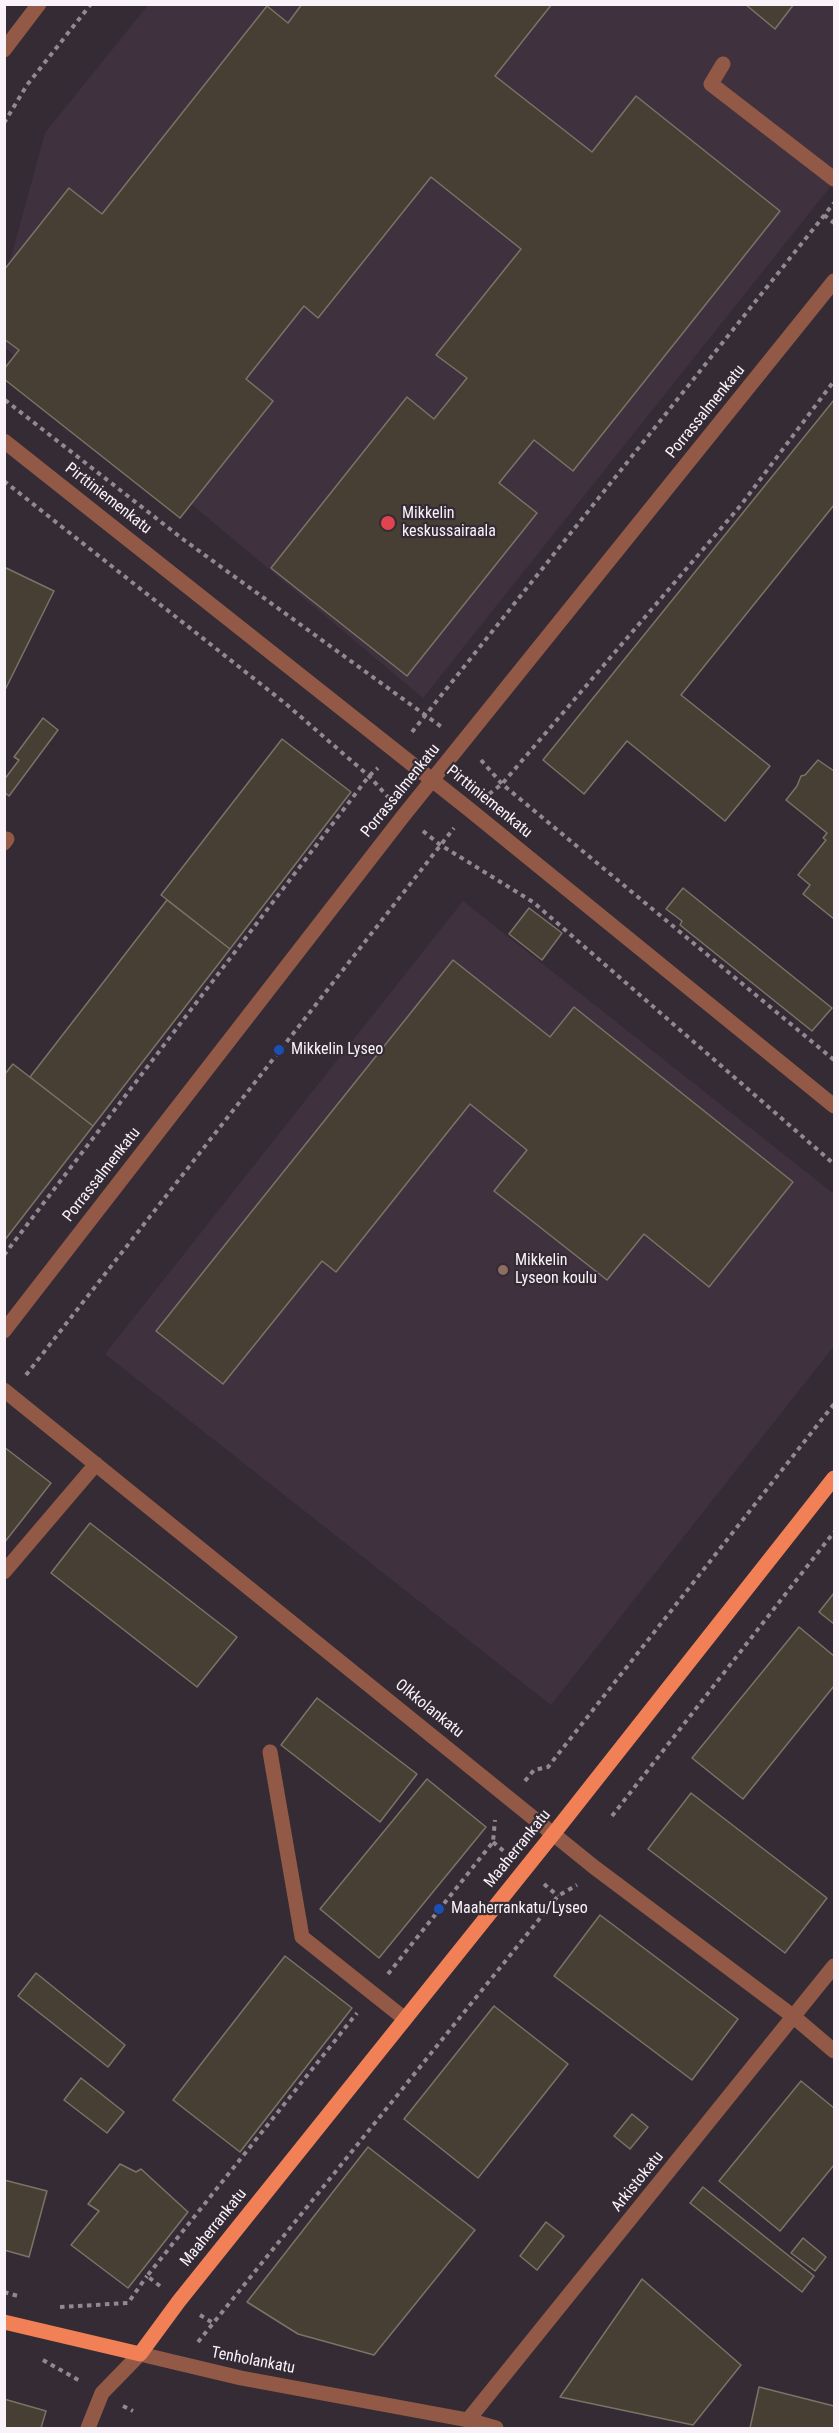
<!DOCTYPE html>
<style>
body{margin:0}
#map{position:relative;width:839px;height:2433px;overflow:hidden;background:#342b34;font-family:"Roboto Condensed",sans-serif}
canvas{display:block}
.frame{position:absolute;inset:0;border:6px solid #f9f2f8;pointer-events:none}
</style>
<div id="map">
<canvas width="839" height="2433"></canvas>
<div class="frame"></div>
</div>
<script>
const context = document.querySelector('canvas').getContext('2d');
context.lineJoin = 'round';
function paint(path, color) { context.fillStyle = color; context.fill(path, 'evenodd'); }
function strokePath(path, color, width, dash) { context.strokeStyle = color; context.lineWidth = width; context.lineCap = dash ? 'butt' : 'round'; context.setLineDash(dash || []); context.stroke(path); }
function drawText(font, color, halo, rows, align = 'center') {
  context.font = font + ' "Roboto Condensed",sans-serif'; context.lineWidth = 4.5; context.setLineDash([]); context.textBaseline = 'middle'; context.strokeStyle = halo; context.fillStyle = color; for (const [text, x, y, turn = 0] of rows) {
    context.save(); context.translate(x, y); context.rotate((+turn || 0) * Math.PI / 180); context.textAlign = isNaN(turn) ? turn : align; if (halo) context.strokeText(text, 0, 0); context.fillText(text, 0, 0); context.restore();
  }
}
const built = new Path2D(`
 M148,5H834V182L423,698L5,348V279L45,133Z
 M463,901L834,1194V1346L551,1705L105,1354Z`);
const building = new Path2D(`
 M302,4H552L495,76L592,152L636,96L780,211L573,471L534,440L499,483L537,513L407,676L271,568L407,397L434,419L467,378L436,355L521,249L431,177L318,318L304,306L246,379L273,401L180,518L4,379V369L19,350L4,339V270L69,188L102,214L267,6L288,23Z
 M745,4H794L775,29Z
 M834,400V505L681,695L770,766L725,821L627,741L584,794L543,760Z
 M4,567L54,591L4,692Z
 M43,718L58,730L9,796L4,792V780L19,760L14,757Z
 M282,739L351,792L230,949L161,895Z
 M818,760L834,771V919L803,894L810,885L798,875L826,840L823,838L827,833L786,800L797,786L801,776L805,775Z
 M683,888L832,1008L812,1031L680,925L682,921L666,909Z
 M167,900L230,949L93,1126L30,1077Z
 M529,908L562,933L542,960L509,934Z
 M453,960L550,1037L574,1007L793,1182L709,1287L644,1234L607,1280L494,1191L527,1150L470,1104L336,1272L322,1261L223,1384L156,1331Z
 M13,1064L93,1126L4,1241V1075Z
 M4,1447L51,1483L4,1543Z
 M90,1523L237,1637L197,1687L51,1573Z
 M834,1593V1624L819,1612Z
 M799,1627L834,1656V1686L743,1799L692,1758Z
 M317,1698L417,1774L380,1822L281,1745Z
 M427,1779L486,1827L379,1958L320,1909Z
 M691,1793L827,1898L785,1953L648,1849Z
 M600,1915L738,2019L692,2080L554,1976Z
 M285,1956L352,2008L240,2152L173,2100Z
 M36,1973L125,2045L108,2067L18,1996Z
 M494,2006L568,2064L478,2178L404,2119Z
 M81,2078L124,2112L107,2133L64,2100Z
 M801,2081L834,2108V2165L780,2231L719,2181Z
 M632,2114L648,2127L630,2149L614,2136Z
 M368,2147L475,2230L374,2355L298,2334L247,2302Z
 M120,2164L136,2172L141,2169L188,2212L128,2288L71,2245L99,2211L88,2204Z
 M4,2180L47,2191L29,2257L4,2250Z
 M703,2187L814,2276L802,2292L690,2203Z
 M546,2222L564,2236L537,2270L520,2256Z
 M803,2238L826,2257L815,2271L791,2253Z
 M642,2279L741,2365L693,2425L560,2397Z
 M759,2387L834,2406V2428H750Z
 M4,2399L46,2411L41,2428H4Z`);
const path = new Path2D(`
 M4,123L27,85L91,4
 M824,215L834,223
 M5,400L184,540L443,728
 M4,481L286,704L369,776L388,797
 M412,732L834,203
 M481,760L502,784L834,1060
 M489,794L502,784L741,505L834,381
 M423,831L439,844L533,902L834,1164
 M4,1255L369,776L378,768
 M26,1375L454,828
 M525,1781L534,1770L548,1767L834,1404
 M612,1816L834,1532
 M493,1842L506,1853
 M544,1884L558,1896
 M388,1974L493,1842L495,1820
 M160,2286L147,2276L357,2013
 M4,2292L18,2296
 M60,2307L128,2303L147,2276
 M200,2315L213,2323
 M198,2342L558,1896L577,1885
 M43,2360L80,2381
 M123,2406L133,2411`);
const minor = new Path2D(`
 M4,50L39,4
 M723,64L711,84L834,179
 M4,441L470,810L834,1106
 M4,843L7,839
 M4,1331L404,815L834,281
 M4,1390L594,1867L794,2017L834,2051
 M4,1572L96,1464
 M270,1752L302,1937L405,2019
 M468,2420L834,1966
 M88,2428L102,2393L140,2354L241,2378L468,2420L496,2428`);
const major = new Path2D(`
 M4,2322L140,2354L179,2301L554,1833L834,1478`);
const markers = [
 [388,523,8,"#e0444e"],
 [279,1050,6,"#1a4fb4"],
 [503,1270,6,"#8d6e63"],
 [439,1909,6,"#1a4fb4"]
];
const streetNames = [
 ["Porrassalmenkatu",706,412,-51],
 ["Pirttiniemenkatu",108,499,38],
 ["Porrassalmenkatu",401,791,-51],
 ["Pirttiniemenkatu",489,802,39],
 ["Porrassalmenkatu",102,1175,-52],
 ["Olkkolankatu",429,1709,39],
 ["Maaherrankatu",518,1849,-51],
 ["Arkistokatu",638,2182,-51],
 ["Maaherrankatu",214,2228,-51],
 ["Tenholankatu",253,2361,11]
];
const poiNames = [
 ["Mikkelin",402,514],
 ["keskussairaala",402,532],
 ["Mikkelin Lyseo",291,1050],
 ["Mikkelin",515,1261],
 ["Lyseon koulu",515,1279],
 ["Maaherrankatu/Lyseo",451,1909]
];
paint(built, '#40313f');
paint(building, '#473f34');
strokePath(building, '#7b7367', 1.5);
strokePath(path, '#918991', 4, [4.5, 4.5]);
strokePath(minor, '#915946', 15);
strokePath(major, '#f28057', 15);
for (const [x, y, r, color] of markers) { const dot = new Path2D(); dot.arc(x, y, r, 0, 2 * Math.PI); context.fillStyle = color; context.fill(dot); strokePath(dot, '#342b34', 2); }
drawText('16px', '#f9f2f8', '#342b34', streetNames);
drawText('16px', '#f9f2f8', '#342b34', poiNames, 'left');
</script>
